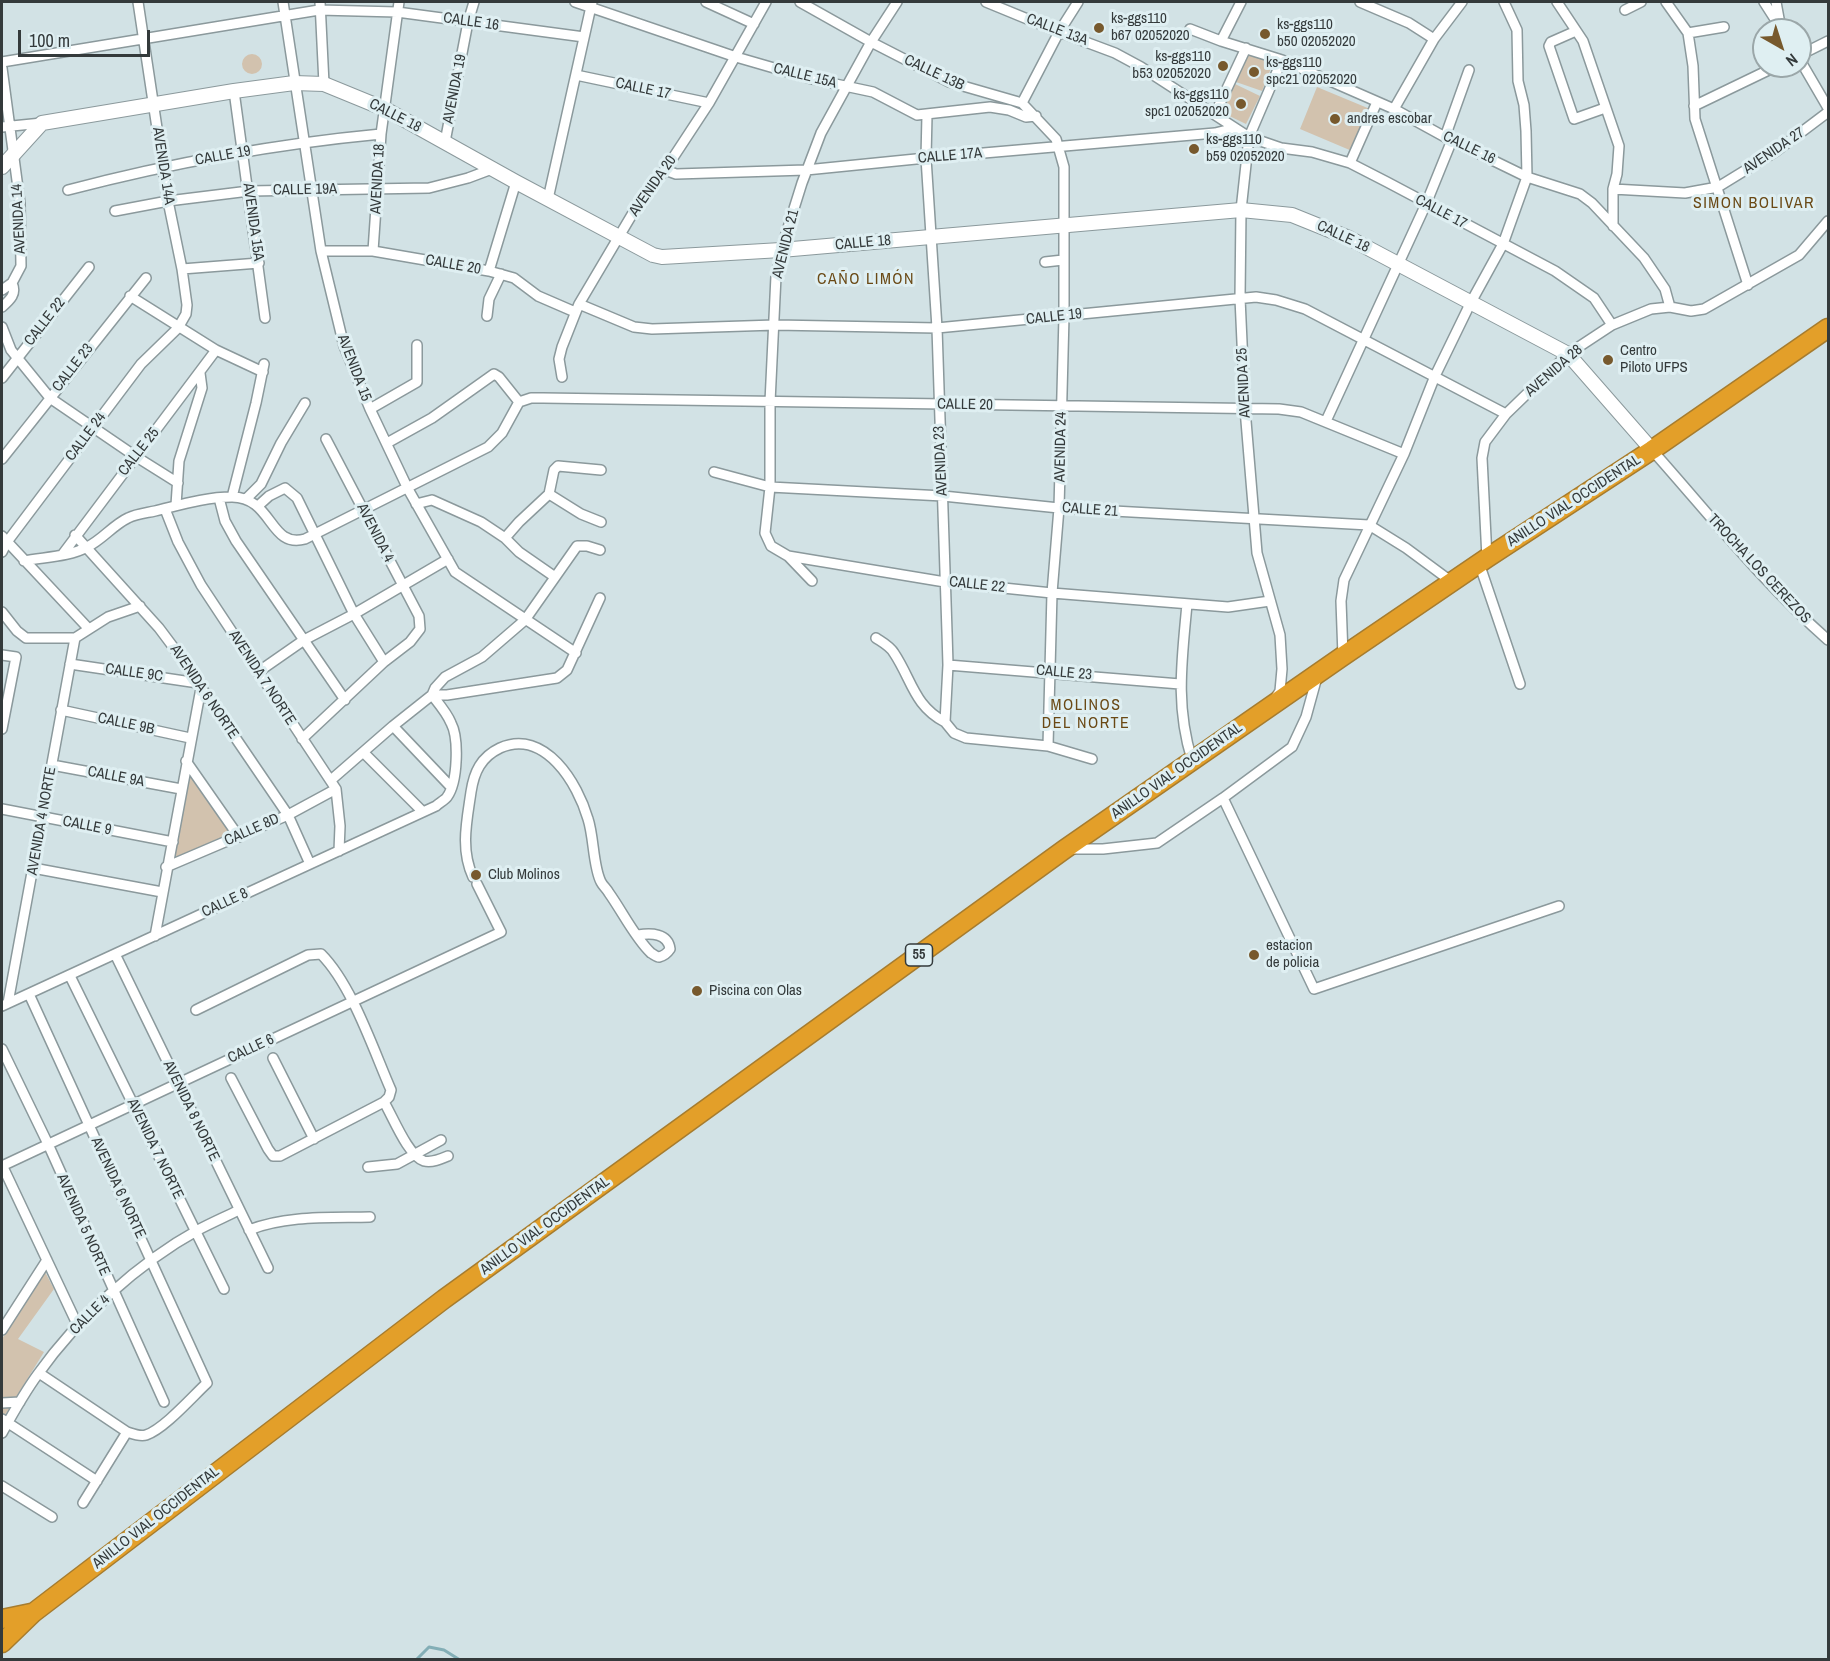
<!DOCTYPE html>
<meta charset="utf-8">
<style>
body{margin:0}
#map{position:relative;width:1830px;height:1661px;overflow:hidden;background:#d2e2e5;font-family:"Archivo Narrow",sans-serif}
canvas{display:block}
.frame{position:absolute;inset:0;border:3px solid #343a3b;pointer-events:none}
.north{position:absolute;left:1752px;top:18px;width:60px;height:60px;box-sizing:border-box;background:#dfeff2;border:2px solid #9ba7a9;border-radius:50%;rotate:141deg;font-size:16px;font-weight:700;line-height:24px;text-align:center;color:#343a3b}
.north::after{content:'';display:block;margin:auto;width:21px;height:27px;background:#77592d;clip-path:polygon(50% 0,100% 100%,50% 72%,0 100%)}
.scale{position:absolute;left:18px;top:30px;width:132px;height:27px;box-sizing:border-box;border:3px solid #343a3b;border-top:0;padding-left:8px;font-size:18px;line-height:21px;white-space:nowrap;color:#343a3b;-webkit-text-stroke:4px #dfeff2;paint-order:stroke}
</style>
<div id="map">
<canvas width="1830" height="1661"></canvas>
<div class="frame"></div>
<div class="north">N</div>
<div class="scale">100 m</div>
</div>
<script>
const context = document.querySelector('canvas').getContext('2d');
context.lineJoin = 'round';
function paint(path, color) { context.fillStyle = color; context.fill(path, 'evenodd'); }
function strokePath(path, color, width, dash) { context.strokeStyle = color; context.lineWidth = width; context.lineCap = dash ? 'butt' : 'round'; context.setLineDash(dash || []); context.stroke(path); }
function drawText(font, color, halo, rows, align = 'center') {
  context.font = font + ' "Archivo Narrow",sans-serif'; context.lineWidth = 6; context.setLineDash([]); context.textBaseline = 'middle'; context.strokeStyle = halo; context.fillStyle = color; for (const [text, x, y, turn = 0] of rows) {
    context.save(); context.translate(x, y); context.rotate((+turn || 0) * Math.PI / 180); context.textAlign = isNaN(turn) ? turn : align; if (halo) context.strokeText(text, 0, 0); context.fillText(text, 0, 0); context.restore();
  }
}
const green = new Path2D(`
 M1246,53L1273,63L1262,91L1236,82Z
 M242 64a10 10 0 1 1 20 0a10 10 0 1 1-20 0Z
 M1235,84L1260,96L1246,124L1221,112Z
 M1317,87L1370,109L1352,151L1300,129Z
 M187,768L234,835L174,859Z
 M44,1270L54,1289L18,1339L44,1352L2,1420V1339Z`);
const stream = new Path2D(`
 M416,1660L429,1647L444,1650L460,1660`);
const street = new Path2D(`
 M283,2L321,251L344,346L370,409L408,489L455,572L576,653
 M320,2L324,84
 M575,2L736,57L812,79L873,92L917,115L990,107L1009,110L1026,117L1036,116
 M706,2L754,24
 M800,2L871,42L949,82L1022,103L1056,139L1064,167V316L1059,508L1052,593L1048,746
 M897,2L871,42L821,133L802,183L781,250L776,276L770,402V487L765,533L771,546L788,556L945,582L1052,593L1228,607L1270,601
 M986,2L1059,32L1115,53L1141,67L1249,137L1281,148L1312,152L1350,163L1387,182L1555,271L1594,298L1612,325
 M1360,2L1409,23L1434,39
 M1557,2L1583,41L1619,146L1617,174L1613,189V226
 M1666,2L1688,33L1693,66L1695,119L1748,285
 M1764,2L1782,30
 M1776,2L1780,24
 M1625,10L1641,2
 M1190,29L1221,41L1282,60L1394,109L1445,137L1527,177L1580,194L1592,203L1644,258L1665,289L1670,307
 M1576,31L1551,42L1549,46L1574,119L1605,108
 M1688,33L1724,27
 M1221,41L1241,2
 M1800,55L1828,41
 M1800,60L1828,108
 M2,62L319,10L397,12L584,37
 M2,68L20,203L21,266L12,283L2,290
 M576,75L709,103
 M234,91L265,318
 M1022,103L1059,32L1078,2
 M1694,106L1777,66
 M1394,109L1434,39L1462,2
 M1215,114L1246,48
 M927,115L926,158L937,328L947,632L948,665L945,722L954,733L966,738L1048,746L1092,759
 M2,127L42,123
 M1445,137L1469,70
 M445,142L468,22L474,2
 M1350,163L1377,102
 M665,170L676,174L806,170L926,158L1215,133L1235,128
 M1613,189L1685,193L1718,187L1775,152L1828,112
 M68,190C171,163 275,144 381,134
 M548,199L592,2
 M115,211L168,201L249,191L429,188L468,178L492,169
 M321,251H373L489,271L514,278L538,296L575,312
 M373,251L381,134L399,2
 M1045,262L1063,260
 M182,269L259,263
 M489,271L516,182
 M130,296L216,350L263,372
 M579,304L634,327L652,329L775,325L937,328L1256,297L1276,300L1305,309L1506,414
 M2,307C10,300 17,294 12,283
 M487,316L489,299L501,274
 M2,327L11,350L50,398L135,456L178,483
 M562,377L559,359L562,347L579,304L640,201L665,170L709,103L766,2
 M2,378L89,267
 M519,402L531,398H543L1279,409L1301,412L1404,454
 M370,409L417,382V345
 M1326,421L1426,204L1452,140
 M387,443L432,418L494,374L499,377L519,402
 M1652,450C1709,514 1763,583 1828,640
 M2,459L146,278
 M714,472L770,487L943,496L1059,508L1369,525L1406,548L1452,582
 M549,494L581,514L601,522
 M232,497L256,403L264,364
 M219,498L225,521L236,541L345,700
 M247,498L261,484L281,443L305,403
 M416,504L432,500L481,522L505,538L519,552L555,577
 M176,505L179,461L202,388L200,373
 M258,506L269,496L285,488L297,498L354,614L384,662
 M165,509L178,542L201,585L336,789L340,826L339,851
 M75,535L159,628L177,652L288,815L310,864
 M2,536L88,628
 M505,538L519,522L549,494L554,470L558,466L601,470
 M2,552L7,542L141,364L178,328L186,314L187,305L182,269L168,201L138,2
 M62,555L216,350
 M788,556L812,581
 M1487,558L1482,458L1485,442L1506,414L1568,354L1612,325L1651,309L1670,307L1691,311L1704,309L1799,255L1828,221
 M24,561C44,557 69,557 87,547C102,540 113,525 128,518C136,514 146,513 155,511C180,505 206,497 232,497C273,497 269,549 305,539L488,447L502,433L519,402
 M1479,563L1520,684
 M1187,604C1182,660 1175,705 1192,760
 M2,612L17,631L26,638H75L108,617L140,606
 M876,638C882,642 890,646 894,653C912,680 914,706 945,722
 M2,655L16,657L2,729
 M1343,656L1341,601L1344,580L1404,454L1435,376L1470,304L1503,244L1527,177L1526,131L1524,105L1518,81L1517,30L1504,2
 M70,664L198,683
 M948,665L1180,684
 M258,672L304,640L354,614L448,559
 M432,695H447L557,678L567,670L600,598
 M1274,700L1280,691L1282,669L1280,635L1257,553L1245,409L1240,298L1241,210L1249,137L1282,60
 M61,710L190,738
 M393,726L451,787
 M302,739L384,662L410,642L420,629L419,616L326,439
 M364,753L422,811
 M186,761L239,837
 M52,765L181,789
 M331,780L393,726L432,695L435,688L445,677L482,657L525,620L577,546H587L600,550
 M1223,798L1314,989L1559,906
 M2,809L173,842
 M1070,849H1103L1157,843L1223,798L1292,747L1306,717L1317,677
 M166,867L288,815L336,789
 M33,868L162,892
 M473,877C460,849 467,820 471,792C474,772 481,757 500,748C545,728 578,784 588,819C594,837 593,867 601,882C603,886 607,889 609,893C622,911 635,938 651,953C653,954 657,957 659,957C664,956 668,952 670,949C668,933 651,933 638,935
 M155,936L201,688
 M115,954L268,1268
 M70,976L224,1289
 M29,994L207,1383C192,1397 164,1429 146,1435C140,1437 133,1434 127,1432L39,1373
 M8,1003L75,638
 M2,1006L436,806C439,803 445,800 447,797C458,782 459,738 451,723C447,713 439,704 432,695
 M196,1010L308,955L321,954C352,985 373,1049 391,1090L389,1097L384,1102L280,1156H273L268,1149L231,1078
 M2,1049L48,1144L164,1402
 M273,1058L314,1139
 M384,1102C393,1117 408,1156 424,1161C432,1163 441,1159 448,1156
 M2,1165L78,1326
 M2,1166L501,932L477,884
 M368,1167L397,1164L441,1140
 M249,1230C287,1215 331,1218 370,1217
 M2,1330L47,1260
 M2,1403L20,1402
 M2,1419L97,1481
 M2,1433C13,1413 24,1393 38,1374C77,1319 138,1263 198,1230C211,1223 225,1217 239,1210
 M2,1486L52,1517
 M83,1503L127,1432`);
const secondary = new Path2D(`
 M2,167L42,123L234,91L294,83L324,84L385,109L516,182L653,255L662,257L781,250L1241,210L1292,215L1349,238L1568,354L1652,450`);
const highway = new Path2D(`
 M2,1619L31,1613
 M2,1643L33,1613L444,1299L1065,849L1343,656L1487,558L1652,450L1828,328`);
const markers = [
 [1099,28,6,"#77592d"],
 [1265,34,6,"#77592d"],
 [1223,66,6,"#77592d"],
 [1254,72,6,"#77592d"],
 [1241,104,6,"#77592d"],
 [1335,119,6,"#77592d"],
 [1194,149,6,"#77592d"],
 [1608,360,6,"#77592d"],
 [476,875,6,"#77592d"],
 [1254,955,6,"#77592d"],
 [697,991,6,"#77592d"]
];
const shields = [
 [919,955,27]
];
const shieldNames = [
 ["55",919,955]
];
const poiNames = [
 ["ks-ggs110",1111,19],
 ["b67 02052020",1111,36],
 ["ks-ggs110",1277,25],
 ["b50 02052020",1277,42],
 ["ks-ggs110",1211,57,"right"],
 ["b53 02052020",1211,74,"right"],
 ["ks-ggs110",1266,63],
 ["spc21 02052020",1266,80],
 ["ks-ggs110",1229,95,"right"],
 ["spc1 02052020",1229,112,"right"],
 ["andres escobar",1347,119],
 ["ks-ggs110",1206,140],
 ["b59 02052020",1206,157],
 ["Centro",1620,351],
 ["Piloto UFPS",1620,368],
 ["Club Molinos",488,875],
 ["estacion",1266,946],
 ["de policia",1266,963],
 ["Piscina con Olas",709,991]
];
const streetNames = [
 ["CALLE 16",471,22,8],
 ["CALLE 13A",1057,30,21],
 ["CALLE 13B",934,73,25],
 ["CALLE 15A",805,76,14],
 ["AVENIDA 19",455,89,-79],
 ["CALLE 17",643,89,12],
 ["CALLE 18",395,116,27],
 ["CALLE 16",1469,148,26],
 ["AVENIDA 27",1774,151,-34],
 ["CALLE 19",223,156,-10],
 ["CALLE 17A",950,156,-5],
 ["AVENIDA 14A",163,166,81],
 ["AVENIDA 18",378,179,-87],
 ["AVENIDA 20",653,186,-55],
 ["CALLE 19A",305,190,-1],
 ["CALLE 17",1441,212,28],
 ["AVENIDA 14",19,219,-93],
 ["AVENIDA 15A",253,222,82],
 ["CALLE 18",1343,237,25],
 ["CALLE 18",863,243,-5],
 ["AVENIDA 21",786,244,-76],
 ["CALLE 20",453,265,10],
 ["CALLE 19",1054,317,-6],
 ["CALLE 22",45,322,-52],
 ["CALLE 23",73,368,-52],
 ["AVENIDA 15",354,368,69],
 ["AVENIDA 28",1554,371,-41],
 ["AVENIDA 25",1244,383,-93],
 ["CALLE 20",965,405,1],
 ["CALLE 24",86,437,-53],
 ["AVENIDA 24",1061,447,-89],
 ["CALLE 25",139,452,-52],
 ["AVENIDA 23",941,461,-93],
 ["ANILLO VIAL OCCIDENTAL",1574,501,-33],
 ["CALLE 21",1090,510,4],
 ["AVENIDA 4",375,533,63],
 ["TROCHA LOS CEREZOS",1759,569,47],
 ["CALLE 22",977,585,6],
 ["CALLE 9C",134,673,8],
 ["CALLE 23",1064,673,5],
 ["AVENIDA 7 NORTE",262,678,57],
 ["AVENIDA 6 NORTE",204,692,56],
 ["CALLE 9B",126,724,12],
 ["ANILLO VIAL OCCIDENTAL",1177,771,-35],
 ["CALLE 9A",116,777,11],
 ["AVENIDA 4 NORTE",42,821,-80],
 ["CALLE 9",87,826,11],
 ["CALLE 8D",252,830,-24],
 ["CALLE 8",225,903,-25],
 ["CALLE 6",251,1049,-25],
 ["AVENIDA 8 NORTE",191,1111,64],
 ["AVENIDA 7 NORTE",155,1149,64],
 ["AVENIDA 6 NORTE",118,1188,65],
 ["AVENIDA 5 NORTE",83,1225,66],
 ["ANILLO VIAL OCCIDENTAL",545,1226,-36],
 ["CALLE 4",90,1315,-45],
 ["ANILLO VIAL OCCIDENTAL",156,1518,-38]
];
const neighbourhoodNames = [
 ["SIMON BOLIVAR",1754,204],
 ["CAÑO LIMÓN",866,280],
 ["MOLINOS",1086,706],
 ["DEL NORTE",1086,724]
];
paint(green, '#d2c2ae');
strokePath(stream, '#83aeb6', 3);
strokePath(street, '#8b999c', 12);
strokePath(secondary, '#8b999c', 16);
strokePath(highway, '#a67c2f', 21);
strokePath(street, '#fff', 9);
strokePath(secondary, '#fff', 14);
strokePath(highway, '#e39f29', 18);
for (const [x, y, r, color] of markers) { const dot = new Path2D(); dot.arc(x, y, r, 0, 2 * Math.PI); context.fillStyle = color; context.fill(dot); strokePath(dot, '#dfeff2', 2); }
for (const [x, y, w] of shields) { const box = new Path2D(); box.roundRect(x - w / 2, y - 11, w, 22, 4.5); context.fillStyle = '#dfeff2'; context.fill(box); strokePath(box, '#343a3b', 1.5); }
drawText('bold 14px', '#343a3b', null, shieldNames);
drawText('15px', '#343a3b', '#dfeff2', poiNames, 'left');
drawText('15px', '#343a3b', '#dfeff2', streetNames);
context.letterSpacing = '1.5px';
drawText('16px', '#6a4915', '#dfeff2', neighbourhoodNames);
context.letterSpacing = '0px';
</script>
